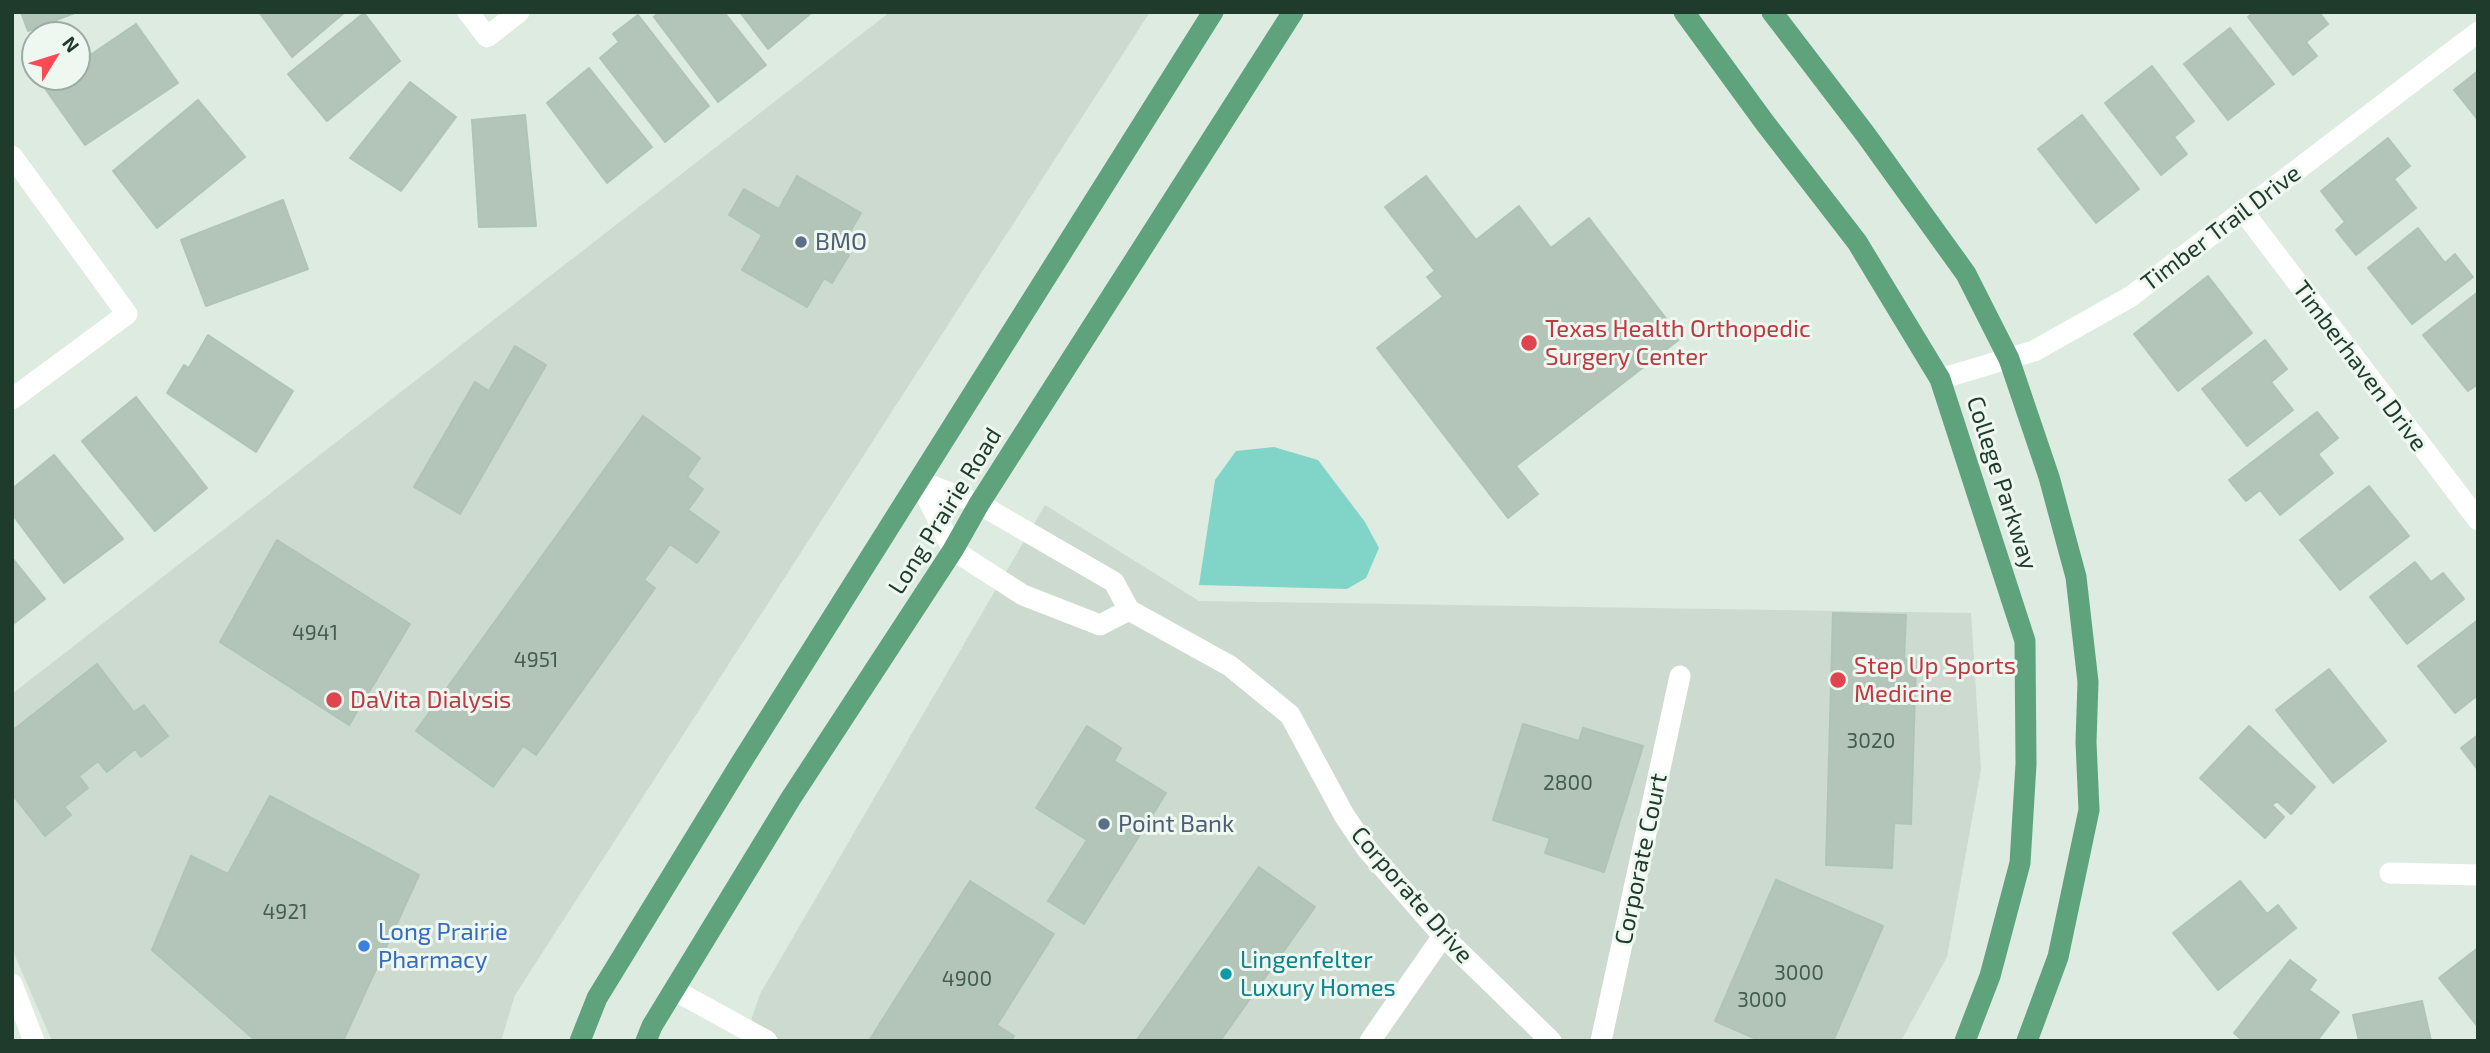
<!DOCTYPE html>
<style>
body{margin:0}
#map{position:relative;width:2490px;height:1053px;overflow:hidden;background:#ddebe1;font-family:"Exo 2",sans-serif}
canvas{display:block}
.frame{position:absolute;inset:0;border:14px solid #1e3b2b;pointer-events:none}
.north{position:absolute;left:21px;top:21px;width:70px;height:70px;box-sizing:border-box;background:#eef7f0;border:2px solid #9baca1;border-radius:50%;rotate:52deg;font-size:19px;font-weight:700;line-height:28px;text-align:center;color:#1e3b2b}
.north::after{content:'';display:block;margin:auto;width:24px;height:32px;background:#fc4a54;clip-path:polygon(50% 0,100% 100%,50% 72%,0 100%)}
</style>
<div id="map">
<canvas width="2490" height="1053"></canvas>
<div class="frame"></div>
<div class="north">N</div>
</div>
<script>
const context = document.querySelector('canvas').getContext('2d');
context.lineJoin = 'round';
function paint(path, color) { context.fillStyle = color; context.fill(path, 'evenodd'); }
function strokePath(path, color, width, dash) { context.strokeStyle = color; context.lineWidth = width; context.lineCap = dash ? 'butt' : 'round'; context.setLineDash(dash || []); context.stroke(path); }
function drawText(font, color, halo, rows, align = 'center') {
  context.font = font + ' "Exo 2",sans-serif'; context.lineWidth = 6; context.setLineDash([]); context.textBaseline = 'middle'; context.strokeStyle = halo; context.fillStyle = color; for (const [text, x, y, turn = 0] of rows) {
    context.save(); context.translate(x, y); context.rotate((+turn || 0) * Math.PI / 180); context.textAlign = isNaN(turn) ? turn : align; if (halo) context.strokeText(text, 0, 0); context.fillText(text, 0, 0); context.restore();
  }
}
const built = new Path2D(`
 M890,12H1150L515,995L501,1041H52L12,949V694Z
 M1045,505L1199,601L1971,613L1981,770L1947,957L1901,1041H744L760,994Z`);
const water = new Path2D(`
 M1274,447L1318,460L1365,522L1379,548L1366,578L1347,589L1199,585L1215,480L1236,451Z`);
const building = new Path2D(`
 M21,12H77L28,31Z
 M259,12H345L292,57Z
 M659,12H724L766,65L718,102L654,17Z
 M740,12H809L810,14L768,49Z
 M2254,12H2319L2328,24L2306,42L2317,56L2293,75L2248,17Z
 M364,13L400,61L327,121L288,74Z
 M638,15L709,106L665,142L600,58L619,42L613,34Z
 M136,24L178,83L85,145L44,87L58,77H77V64Z
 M2230,28L2274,84L2228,120L2184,64Z
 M2152,66L2194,121L2174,137L2187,154L2161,175L2105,103Z
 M589,68L652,147L607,183L547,103Z
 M2478,71V120L2454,90Z
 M410,82L456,117L401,191L350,158Z
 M198,100L245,157L157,228L113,171Z
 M525,115L536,226L479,227L472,120Z
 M2082,115L2139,189L2096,223L2038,149Z
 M2388,138L2410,166L2394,179L2416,208L2356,255L2336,230L2345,222L2321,191Z
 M797,176L861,213L840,249L849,255L832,283L824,278L807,307L742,270L762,235L729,215L744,189L779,209Z
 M1426,176L1476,240L1519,206L1551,248L1589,218L1681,338L1516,466L1538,494L1508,518L1377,348L1443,297L1427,277L1435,271L1385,207Z
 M283,200L308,269L206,306L181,240Z
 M2418,228L2445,263L2455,254L2473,277L2412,324L2368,268Z
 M2208,276L2252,333L2178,391L2134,334Z
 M2478,292V384L2468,391L2423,335Z
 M208,335L293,391L256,452L167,393L184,365L189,368Z
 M2265,340L2287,369L2271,382L2293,410L2247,446L2202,389Z
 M515,346L546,365L460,514L414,487L475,382L489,391Z
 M136,397L207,488L155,531L82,441Z
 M2317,412L2338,438L2318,454L2333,473L2280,515L2260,490L2246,501L2229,480Z
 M643,416L700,458L687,477L703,489L688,510L719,532L697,563L670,544L644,580L655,588L536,755L523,746L493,787L416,731Z
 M54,455L123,539L64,583L12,514V489Z
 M2369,486L2409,536L2340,590L2300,540Z
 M277,540L410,624L349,725L220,642Z
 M12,558L45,599L12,625Z
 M2415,562L2431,582L2443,573L2464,599L2407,644L2370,597Z
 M1833,613L1906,615L1904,659L1916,660L1911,824L1894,823L1892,868L1826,865Z
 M2478,620V695L2455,713L2418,666Z
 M97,664L134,712L144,705L168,736L141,757L135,749L107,772L98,761L79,776L88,788L64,807L71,815L45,836L12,794V731Z
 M2329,669L2386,741L2333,783L2276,710Z
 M1523,724L1579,741L1583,728L1643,746L1604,872L1545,853L1550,838L1493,820Z
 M1087,726L1121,748L1114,761L1166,793L1084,924L1048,901L1087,840L1036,808Z
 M2249,726L2315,787L2291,814L2277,801L2272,805L2284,817L2265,838L2200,778Z
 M2478,735V770L2461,748Z
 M270,796L419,875L343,1041H256L152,950L191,856L228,874Z
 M1259,867L1315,907L1220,1041H1136Z
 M1776,880L1883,926L1833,1041H1761L1715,1021Z
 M970,881L1054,934L997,1025L1014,1036L1010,1041H869Z
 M2240,881L2267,914L2278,905L2296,928L2218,990L2173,933Z
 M2478,948V1027L2439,978Z
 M2290,960L2316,980L2309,990L2339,1012L2317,1041H2243L2234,1033Z
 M2422,1001L2431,1041H2359L2353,1015Z`);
const minor = new Path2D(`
 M468,12L487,37L519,12
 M12,156L127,314L12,399
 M2243,211L2478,520
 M1940,379L2034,351L2130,297L2478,32
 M919,481L979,504L1114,582L1129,610L1230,666L1290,715L1344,815L1367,849L1443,936L1551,1041
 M919,481L953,550L1023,595L1100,625L1129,610
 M2390,873L2478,875
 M12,984L34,1041
 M674,990L767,1041
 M1370,1041L1443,936
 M1601,1041L1680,676`);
const major = new Path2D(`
 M1684,12L1765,123L1857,242L1940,379L2025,641L2026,764L2020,863L1990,976L1965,1041
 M1772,12L1866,135L1966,274L2009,359L2049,477L2076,577L2088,682L2086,742L2089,810L2058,957L2027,1041
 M580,1041L597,998L739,766L1213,12
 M646,1041L652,1026L791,798L953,550L979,504L1293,12`);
const markers = [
 [801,242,7,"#5c6f8a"],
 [1529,343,9,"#e0444e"],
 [1838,680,9,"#e0444e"],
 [334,700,9,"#e0444e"],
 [1104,824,7,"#5c6f8a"],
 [364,946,7,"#3f7fe0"],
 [1226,974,7,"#0f9aa8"]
];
const numberNames = [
 ["4941",315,633],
 ["4951",536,660],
 ["3020",1871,741],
 ["2800",1568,783],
 ["4921",285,912],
 ["3000",1799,973],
 ["4900",967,979],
 ["3000",1762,1000]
];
const streetNames = [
 ["Timber Trail Drive",2221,228,-37],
 ["Timberhaven Drive",2360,366,53],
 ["College Parkway",2002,483,72],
 ["Long Prairie Road",945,511,-58],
 ["Corporate Court",1641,859,-78],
 ["Corporate Drive",1412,895,49]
];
const serviceNames = [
 ["BMO",815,242],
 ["Point Bank",1118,824]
];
const healthNames = [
 ["Texas Health Orthopedic",1545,329],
 ["Surgery Center",1545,357],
 ["Step Up Sports",1854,666],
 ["Medicine",1854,694],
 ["DaVita Dialysis",350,700]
];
const shopNames = [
 ["Long Prairie",378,932],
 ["Pharmacy",378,960]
];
const cultureNames = [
 ["Lingenfelter",1240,960],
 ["Luxury Homes",1240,988]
];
paint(built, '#ccdacf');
paint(water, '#81d4c8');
paint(building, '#b3c5b9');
strokePath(building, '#b0c4b6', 2);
strokePath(minor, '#fff', 21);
strokePath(major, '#5fa37d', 21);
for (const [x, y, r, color] of markers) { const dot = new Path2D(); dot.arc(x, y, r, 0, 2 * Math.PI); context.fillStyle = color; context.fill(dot); strokePath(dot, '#eef7f0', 2.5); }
drawText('21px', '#435e4e', null, numberNames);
drawText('24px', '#1e3b2b', '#eef7f0', streetNames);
drawText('24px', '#4e5e75', '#eef7f0', serviceNames, 'left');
drawText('24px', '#be3a42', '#eef7f0', healthNames, 'left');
drawText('24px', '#366cbe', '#eef7f0', shopNames, 'left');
drawText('24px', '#0d838f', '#eef7f0', cultureNames, 'left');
</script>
